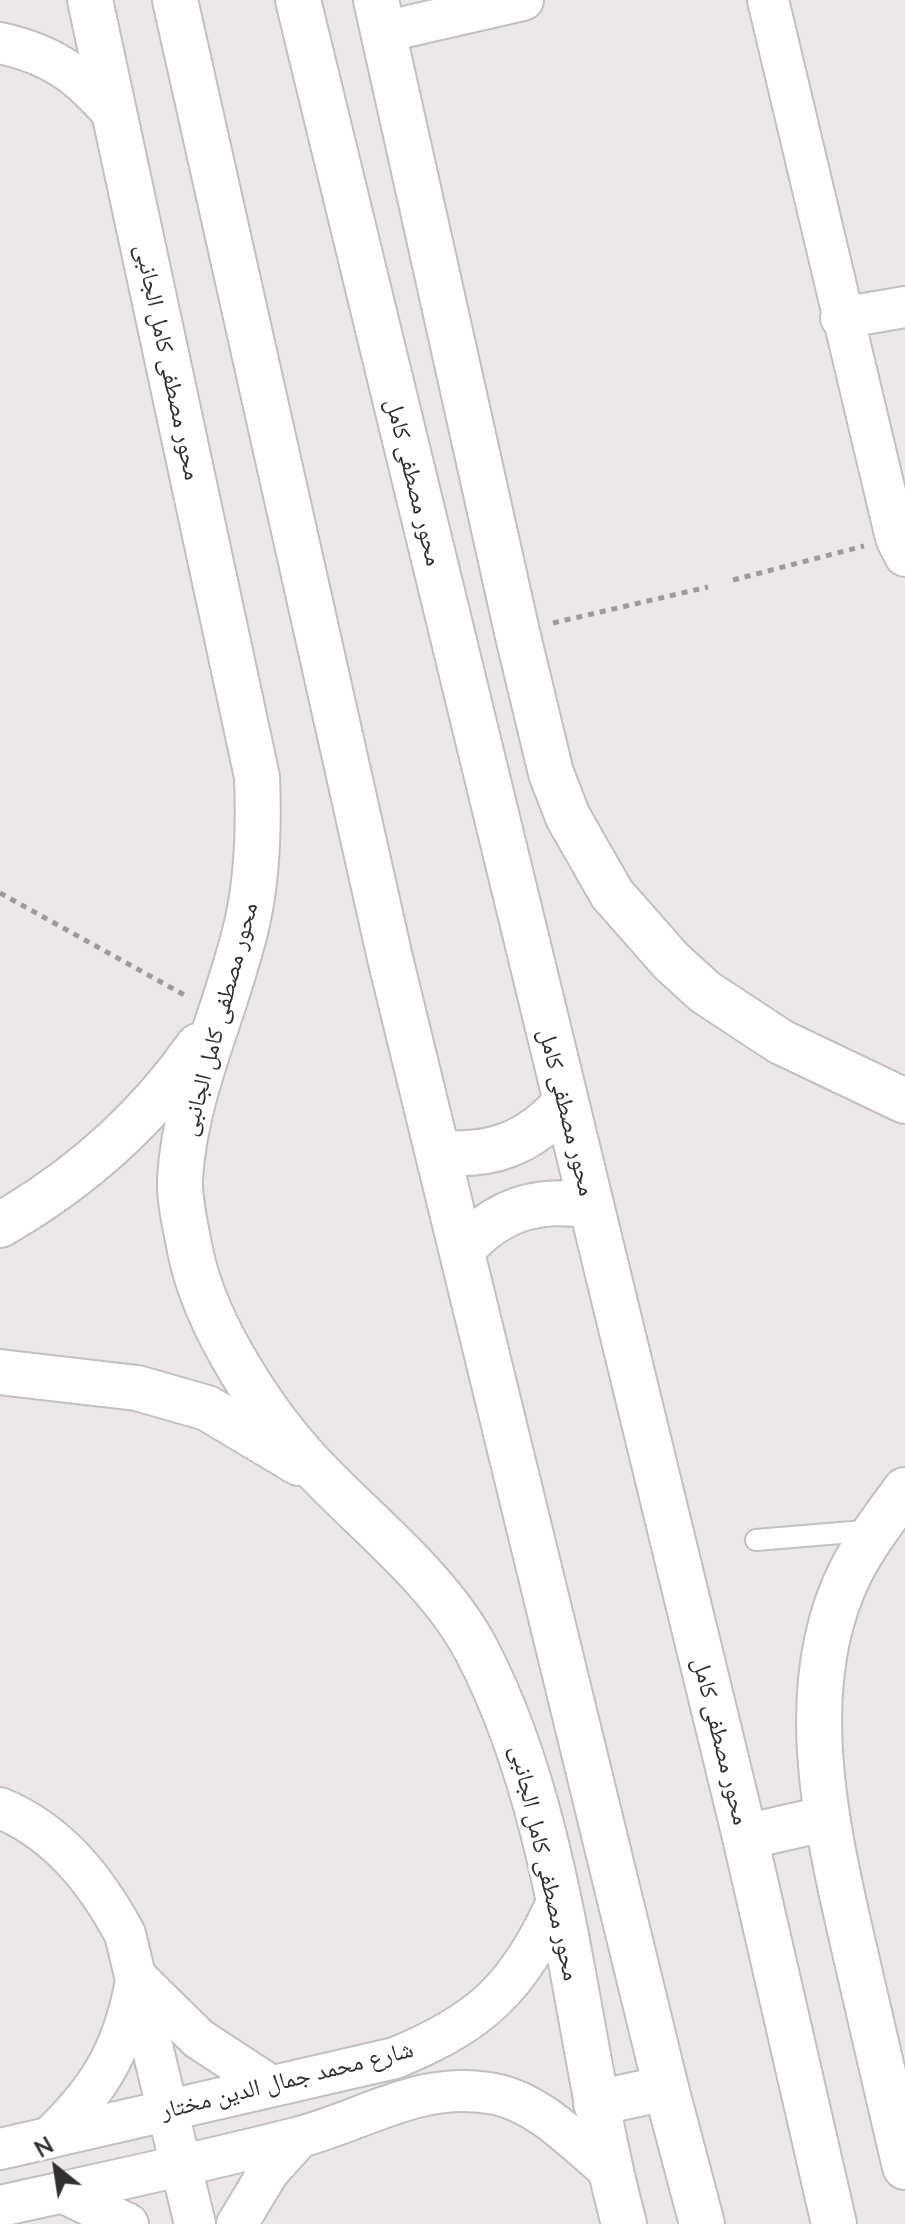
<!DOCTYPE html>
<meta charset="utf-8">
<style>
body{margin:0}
#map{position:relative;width:905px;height:2224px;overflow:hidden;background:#ede8e8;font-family:Lato,sans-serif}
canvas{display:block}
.north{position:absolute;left:16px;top:2128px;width:80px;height:80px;-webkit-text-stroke:6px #fff;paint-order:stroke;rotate:330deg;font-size:22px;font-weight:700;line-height:32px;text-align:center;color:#302e2e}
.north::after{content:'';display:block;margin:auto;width:28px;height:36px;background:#302e2e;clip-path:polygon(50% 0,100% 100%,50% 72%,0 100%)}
</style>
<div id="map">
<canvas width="905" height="2224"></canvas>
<div class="north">N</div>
</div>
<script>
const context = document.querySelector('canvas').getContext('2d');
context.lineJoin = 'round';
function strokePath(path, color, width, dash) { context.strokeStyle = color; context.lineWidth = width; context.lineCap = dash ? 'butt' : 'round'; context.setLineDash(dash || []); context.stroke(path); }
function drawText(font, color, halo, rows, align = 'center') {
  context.font = font + ' Lato,"Noto Naskh Arabic",sans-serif'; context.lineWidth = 7; context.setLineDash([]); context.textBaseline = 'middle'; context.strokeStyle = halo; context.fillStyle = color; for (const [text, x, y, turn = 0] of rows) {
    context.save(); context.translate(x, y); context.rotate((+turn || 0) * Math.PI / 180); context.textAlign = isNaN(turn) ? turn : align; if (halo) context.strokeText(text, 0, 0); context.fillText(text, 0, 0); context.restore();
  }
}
const path = new Path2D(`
 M733,580L864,546
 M553,623L708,587
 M0,893L188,997`);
const lane = new Path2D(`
 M756,1540L876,1530`);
const street = new Path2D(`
 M768,0L896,538L905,556
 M383,32L523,0
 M0,43C54,55 80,75 115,116
 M841,318L905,307
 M0,1808C58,1832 96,1880 125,1934L195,2224
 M137,1978L199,2039L271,2086
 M49,2138C98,2091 122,2053 135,1986
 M0,2149L395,2058C481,2023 519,1987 557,1902
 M62,2192L128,2224
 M0,2206C99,2184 198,2163 296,2138C364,2121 421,2079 495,2094C540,2103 576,2143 610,2171
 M237,2224L269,2171L300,2137`);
const secondary = new Path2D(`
 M90,0L257,777C259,826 258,872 248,919C229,1007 185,1089 180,1179C179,1201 186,1228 190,1250C205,1327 269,1424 325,1479C377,1532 442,1584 477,1651C566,1822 574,2037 624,2224
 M376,0L517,632L551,773L568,817L612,894L671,961L705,992L781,1042L905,1101
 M0,1225C80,1179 145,1122 198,1046
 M0,1372L137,1388L207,1408L299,1463
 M905,1490C886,1516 866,1542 851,1571C790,1692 830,1842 858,1965C874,2033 889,2100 905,2167`);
const primary = new Path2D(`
 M175,0L390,958L666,2088L702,2224
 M298,0L745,1837L834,2224
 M439,1152C491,1158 530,1143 565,1103
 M464,1248C498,1209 539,1197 590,1206
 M745,1837L824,1819
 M596,2103L666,2088`);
const streetNames = [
 ["محور مصطفى كامل الجانبى",168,362,78],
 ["محور مصطفى كامل",414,482,76],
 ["محور مصطفى كامل الجانبى",219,1019,-75],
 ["محور مصطفى كامل",567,1112,76],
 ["محور مصطفى كامل",721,1741,76],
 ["محور مصطفى كامل الجانبى",545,1863,77],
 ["شارع محمد جمال الدين مختار",287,2080,-14]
];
strokePath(lane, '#c4bfbf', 24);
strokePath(street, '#c4bfbf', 44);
strokePath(secondary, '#c4bfbf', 48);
strokePath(primary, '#c4bfbf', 48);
strokePath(path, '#9d9a9a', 5, [6, 6]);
strokePath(lane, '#fff', 20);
strokePath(street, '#fff', 40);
strokePath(secondary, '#fff', 44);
strokePath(primary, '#fff', 44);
drawText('24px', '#302e2e', '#fff', streetNames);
</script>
